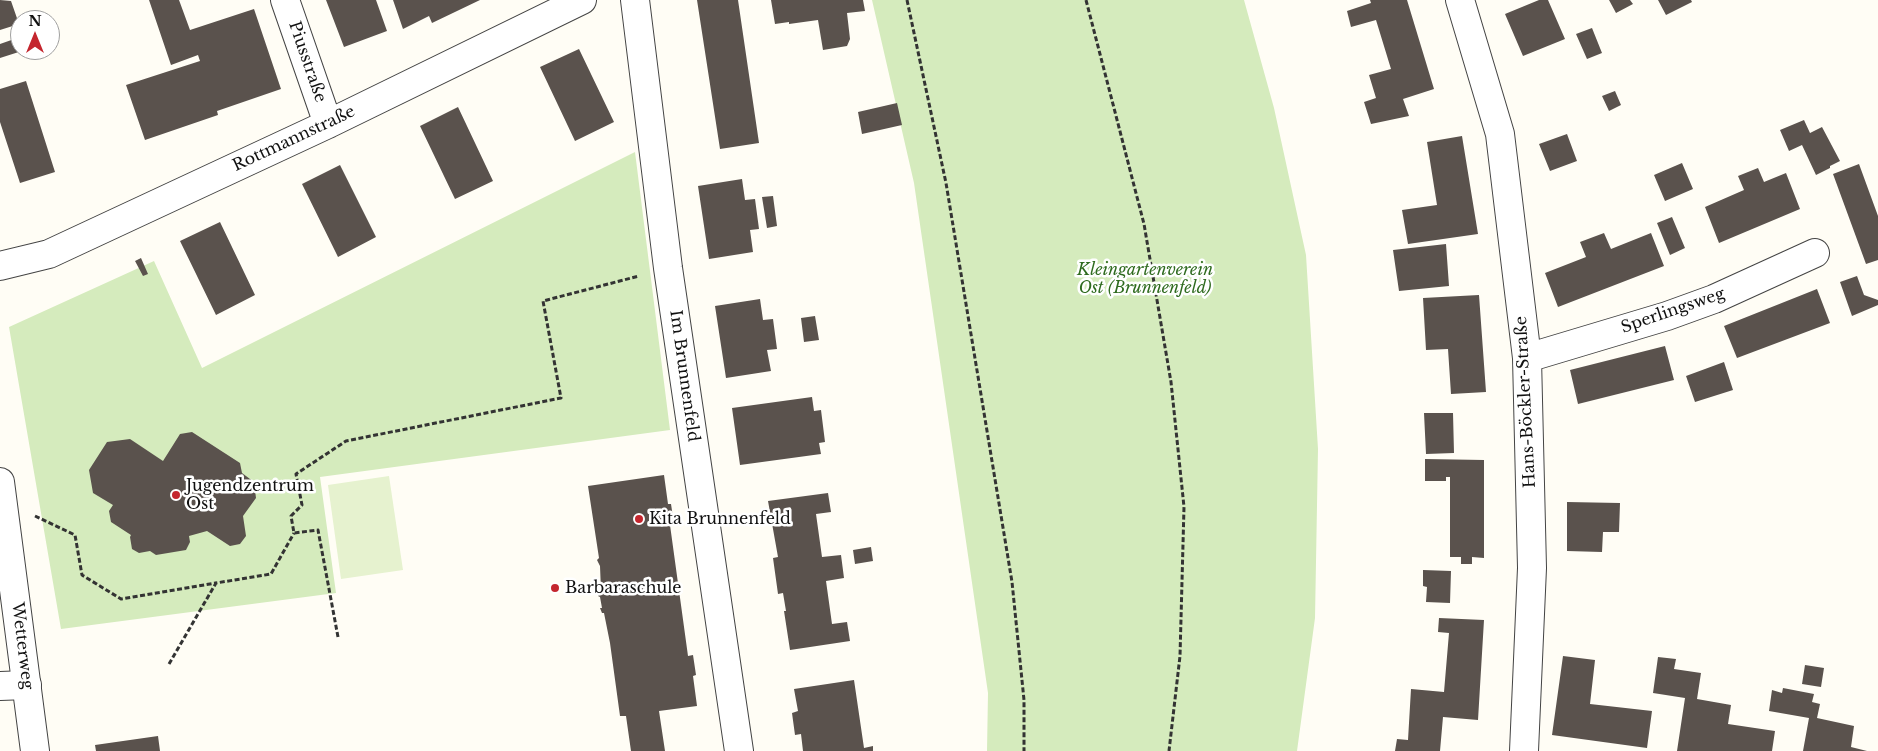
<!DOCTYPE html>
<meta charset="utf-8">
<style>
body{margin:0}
#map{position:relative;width:1878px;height:751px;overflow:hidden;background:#fffdf5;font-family:"Libre Baskerville",serif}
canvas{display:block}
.north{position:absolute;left:10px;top:10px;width:50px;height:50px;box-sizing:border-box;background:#fff;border:1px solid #a0a0a0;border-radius:50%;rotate:0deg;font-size:14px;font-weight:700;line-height:20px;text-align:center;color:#111}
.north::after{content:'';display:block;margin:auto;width:18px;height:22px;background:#c4262e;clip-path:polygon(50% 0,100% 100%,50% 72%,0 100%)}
</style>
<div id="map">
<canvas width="1878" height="751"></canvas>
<div class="north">N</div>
</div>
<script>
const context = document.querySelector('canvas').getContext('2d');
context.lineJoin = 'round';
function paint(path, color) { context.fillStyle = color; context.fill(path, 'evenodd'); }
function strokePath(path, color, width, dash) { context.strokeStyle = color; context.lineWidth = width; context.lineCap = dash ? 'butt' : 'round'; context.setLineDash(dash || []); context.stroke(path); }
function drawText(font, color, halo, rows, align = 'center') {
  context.font = font + ' "Libre Baskerville",serif'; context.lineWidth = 5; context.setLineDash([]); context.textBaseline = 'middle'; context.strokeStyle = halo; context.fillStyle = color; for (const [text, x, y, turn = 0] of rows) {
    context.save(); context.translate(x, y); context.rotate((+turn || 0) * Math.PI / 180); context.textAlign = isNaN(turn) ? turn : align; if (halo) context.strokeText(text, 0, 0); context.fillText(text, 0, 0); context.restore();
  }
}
const green = new Path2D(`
 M872,0H1244L1274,108L1306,255L1318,449L1315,618L1297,751H987L988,693L914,183Z
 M635,152L670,430L320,477L336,593L61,629L9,327L154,261L202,368Z`);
const pitch = new Path2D(`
 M389,476L403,570L341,579L328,485Z`);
const building = new Path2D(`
 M0,0L11,1L19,24L0,30Z
 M149,0H179L190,30L254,9L281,89L217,111L218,115L145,140L126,85L200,61L198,55L171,65Z
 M326,0H376L387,31L344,47Z
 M393,0H480L432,23L429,16L403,29Z
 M697,0H738L759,143L720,149Z
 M771,0H863L865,11L847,13L850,39L847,46L823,50L818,20L789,24V22L775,24Z
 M1370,0H1407L1434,89L1403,99L1409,116L1371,124L1364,102L1376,98L1369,75L1391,69L1376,20L1351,27L1347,11L1371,3Z
 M1539,0H1548L1565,39L1523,56L1505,14Z
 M1609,0H1630L1633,4L1616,13Z
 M1658,0H1691L1692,2L1666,15Z
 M1592,28L1602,53L1587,59L1576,34Z
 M20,37V50H25L0,58V44Z
 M579,49L614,122L575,141L540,67Z
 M26,81L55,172L20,183L0,122V89Z
 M1615,91L1621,105L1609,111L1602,96Z
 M897,103L902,125L862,134L858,112Z
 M458,107L493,181L455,199L420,126Z
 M1804,120L1810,133L1822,127L1840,161L1830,166V168L1816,175L1802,145L1789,151L1780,130Z
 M1567,134L1577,161L1550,171L1539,144Z
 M1462,136L1478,234L1408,244L1402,210L1437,205L1427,142Z
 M1682,163L1693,189L1665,201L1654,175Z
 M1859,164L1878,216V260L1866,264L1833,174Z
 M340,165L376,237L338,257L302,184Z
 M1758,168L1764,182L1786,173L1800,209L1719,243L1705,207L1744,190L1738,176Z
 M742,179L745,200L755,199L759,229L750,230L753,252L709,259L698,186Z
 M773,196L777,226L767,228L762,197Z
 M1672,217L1685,248L1670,255L1657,223Z
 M220,222L255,295L216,315L180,241Z
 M1604,233L1611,249L1651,233L1664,266L1558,307L1545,273L1586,257L1580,242Z
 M1446,244L1449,286L1399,291L1393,250Z
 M141,258L148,274L143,276L135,261Z
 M1857,276L1864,295L1878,300V305L1852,316L1840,282Z
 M1817,289L1830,323L1737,358L1724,326Z
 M1479,295L1486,392L1451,394L1448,349L1426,350L1423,298Z
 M760,299L763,320L773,319L777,349L767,350L771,371L726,378L715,306Z
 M815,316L819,340L804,342L801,318Z
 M1665,346L1674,380L1578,404L1570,370Z
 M1724,362L1733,390L1695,402L1686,376Z
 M812,397L814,411L821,410L825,442L819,443L821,454L740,465L732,408Z
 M1424,413H1453L1454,453L1426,454Z
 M192,432L240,463L242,473L254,482L256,498L243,516L246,536L240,544L230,546L207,531L189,536L190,542L186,550L156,555L150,551L139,553L132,549L130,537L131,535L111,522L109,511L113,505L93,493L89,470L107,442L130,439L163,461L180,434Z
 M1425,459L1484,460V558L1472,557V564H1461V557H1450V477H1446V481H1425Z
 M664,475L668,504H671L674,524L670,525L688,656L693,655L696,675L693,676L697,706L659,711L665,751H631L626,716H620L610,643L604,613H602L600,608H602L600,597L598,596L601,591L600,566L597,560L599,558L588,486Z
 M828,493L831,512L816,514L822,557L841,555L844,578L826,581L832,624L847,622L850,641L790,650L784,611H786L783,593L778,594L773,558L778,557L768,501Z
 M1567,502L1620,503L1619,532H1603L1602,552L1567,551Z
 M871,547L873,561L855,564L853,550Z
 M1423,570L1451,571L1450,603L1426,602L1427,587L1423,586Z
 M1439,618L1484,620L1478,720L1443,717L1440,751H1395L1397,739L1408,740L1411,689L1444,692L1449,633L1438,632Z
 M1563,656L1595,660L1590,704L1652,711L1647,748L1552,735Z
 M1658,657L1676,659L1674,669L1701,673L1697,699L1731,705L1728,724L1775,731L1772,751H1677L1685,698L1653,693Z
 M1805,665L1824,668L1821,687L1802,684Z
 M854,680L864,748L873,746V751H803L801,734L795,735L792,713L798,711L794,689Z
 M1783,688L1814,694L1812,702L1820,704L1817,718L1854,726L1851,747L1867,751H1803L1809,718L1769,711L1772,690L1782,693Z
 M158,736L160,751H96L95,745Z`);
const path = new Path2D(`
 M907,0L946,183L1012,582L1024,700V751
 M1086,0L1144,224L1171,382L1184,507L1180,656L1169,751
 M35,516L75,535L82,575L121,599L216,583
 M338,637L318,530L294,533L291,516L302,505L296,474L346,441L561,398L543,301L639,276
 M169,664L216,583L271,574L294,533`);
const minor = new Path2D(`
 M285,0L328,124
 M635,0L668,268L739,751
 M1460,0L1500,134L1527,358L1532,568L1524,751
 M0,266L49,254L328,124L582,0
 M1527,358L1667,316L1714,299L1815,253
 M0,686L27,685`);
const tertiary = new Path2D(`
 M0,482L35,751`);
const markers = [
 [176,495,5,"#c4262e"],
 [639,519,5,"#c4262e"],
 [555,588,5,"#c4262e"]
];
const streetNames = [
 ["Piusstraße",307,62,71],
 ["Rottmannstraße",294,139,-25],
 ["Sperlingsweg",1673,311,-19],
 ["Im Brunnenfeld",684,376,82],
 ["Hans-Böckler-Straße",1526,402,-93],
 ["Wetterweg",22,646,83]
];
const parkNames = [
 ["Kleingartenverein",1145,270],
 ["Ost (Brunnenfeld)",1145,288]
];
const poiNames = [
 ["Jugendzentrum",186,486],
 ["Ost",186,504],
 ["Kita Brunnenfeld",649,519],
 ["Barbaraschule",565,588]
];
paint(green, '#d5ebbd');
paint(pitch, '#e6f2cf');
paint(building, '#5a524d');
strokePath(minor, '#444', 30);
strokePath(tertiary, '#444', 30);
strokePath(path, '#333', 3, [5, 2.5]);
strokePath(minor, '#fff', 28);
strokePath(tertiary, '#fff', 28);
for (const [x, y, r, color] of markers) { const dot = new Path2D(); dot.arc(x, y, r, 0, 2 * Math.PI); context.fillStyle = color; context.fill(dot); strokePath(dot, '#fff', 2); }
drawText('16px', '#111', '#fff', streetNames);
drawText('italic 16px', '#2f6b1f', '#fff', parkNames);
drawText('16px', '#111', '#fff', poiNames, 'left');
</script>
